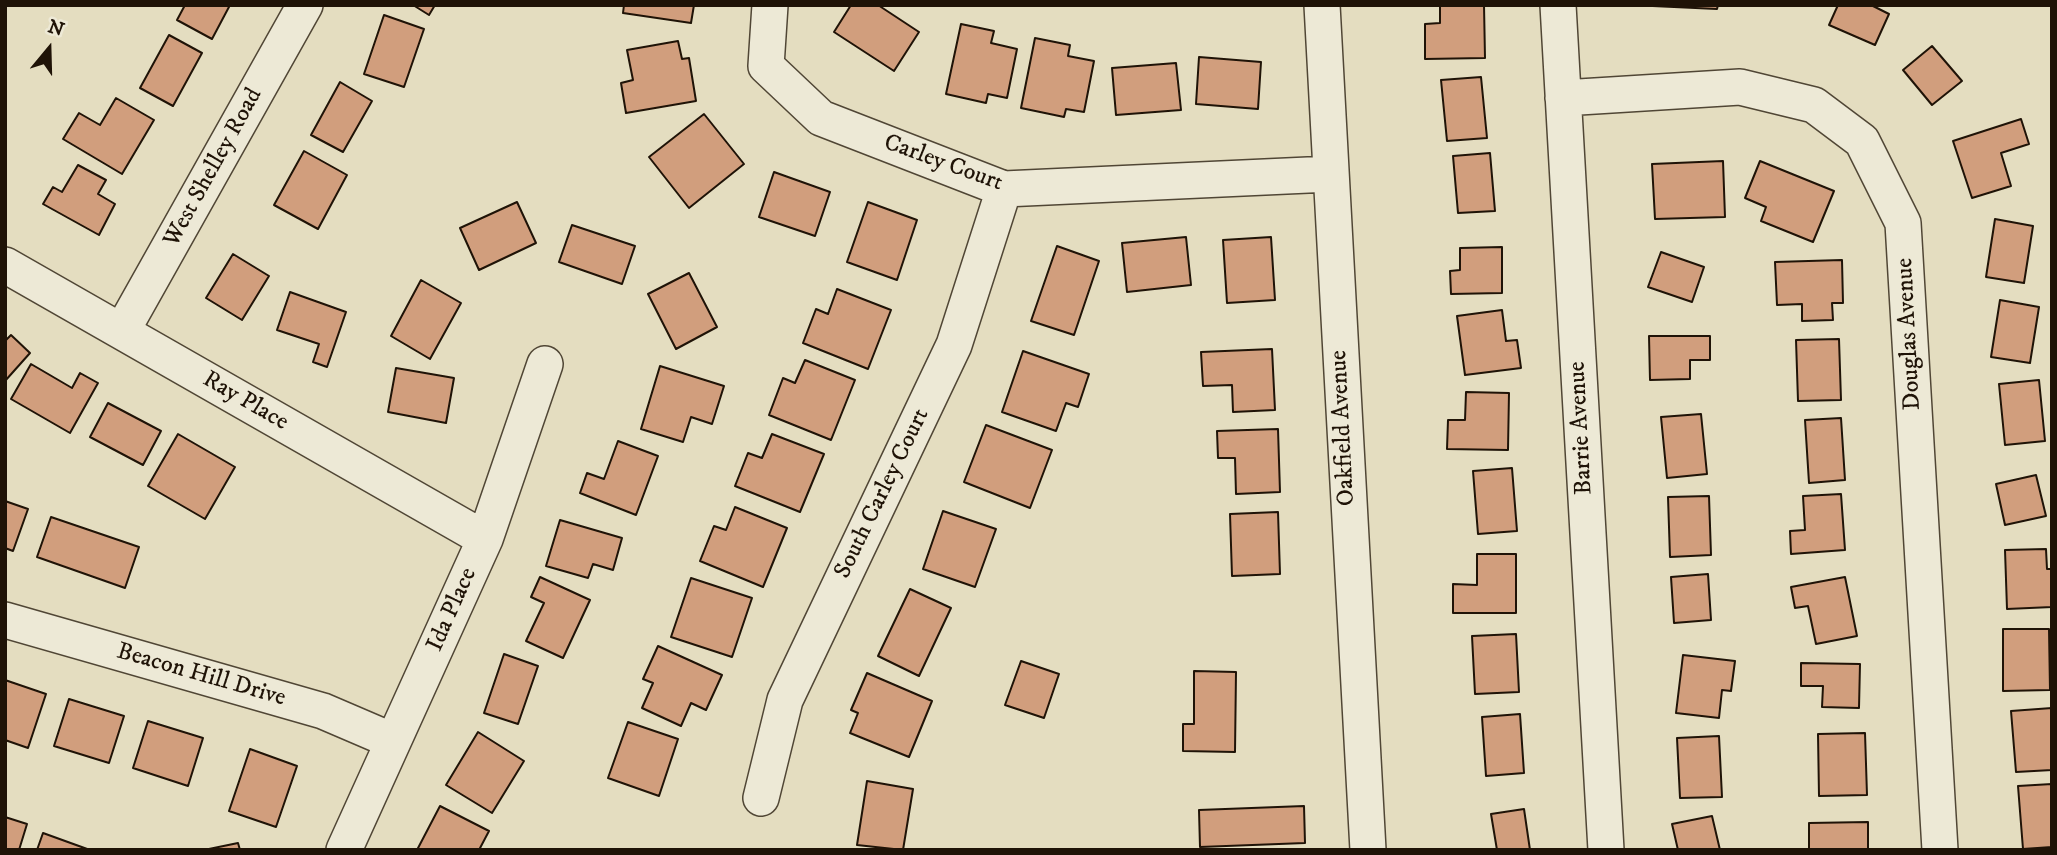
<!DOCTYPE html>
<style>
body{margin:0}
#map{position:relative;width:2057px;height:855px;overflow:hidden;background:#e4ddc0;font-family:"IM FELL DW Pica",serif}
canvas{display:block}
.frame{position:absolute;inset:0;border:7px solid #1f1307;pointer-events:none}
.north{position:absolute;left:14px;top:14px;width:70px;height:70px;-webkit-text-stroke:5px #ede9d6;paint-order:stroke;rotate:19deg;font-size:19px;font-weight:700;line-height:28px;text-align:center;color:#1f1307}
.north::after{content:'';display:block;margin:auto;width:24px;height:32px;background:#1f1307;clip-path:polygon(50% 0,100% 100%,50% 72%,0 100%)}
</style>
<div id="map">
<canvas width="2057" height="855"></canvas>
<div class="frame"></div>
<div class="north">N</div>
</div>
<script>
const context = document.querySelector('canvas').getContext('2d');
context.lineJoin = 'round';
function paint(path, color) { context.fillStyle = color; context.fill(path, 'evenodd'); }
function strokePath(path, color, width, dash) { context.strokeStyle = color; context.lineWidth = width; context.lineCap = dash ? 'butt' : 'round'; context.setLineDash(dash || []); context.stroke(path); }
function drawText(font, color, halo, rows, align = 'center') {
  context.font = font + ' "IM FELL DW Pica",serif'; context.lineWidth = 5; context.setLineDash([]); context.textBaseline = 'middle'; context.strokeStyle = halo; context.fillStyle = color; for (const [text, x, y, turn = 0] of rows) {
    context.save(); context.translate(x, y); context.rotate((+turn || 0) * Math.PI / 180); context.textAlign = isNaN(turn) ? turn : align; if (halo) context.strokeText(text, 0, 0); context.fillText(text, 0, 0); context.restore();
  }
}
const building = new Path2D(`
 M185,5H230L212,39L177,20Z
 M413,5H435L429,15Z
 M624,5H694L691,23L623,13Z
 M851,5H878L919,32L894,71L834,32Z
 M1440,5H1484L1485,58L1425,59V24L1440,23Z
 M1631,5H1718L1717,9Z
 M1838,5H1871L1889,14L1875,45L1829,25Z
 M384,15L424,29L404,87L364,74Z
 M961,24L994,31L991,43L1017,49L1007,98L988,94L986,103L946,94Z
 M169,35L202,53L173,106L140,88Z
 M1035,38L1070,45L1068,56L1094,61L1084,112L1066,109L1064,117L1021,108Z
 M678,41L682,59L689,58L696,101L626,113L621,83L633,80L627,50Z
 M1932,46L1962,81L1932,105L1903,70Z
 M1199,57L1261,62L1258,109L1196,104Z
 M1176,63L1181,110L1116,115L1112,68Z
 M1481,77L1487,138L1447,141L1441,80Z
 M340,82L372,101L343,152L311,135Z
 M116,98L154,120L122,174L63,139L79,113L100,125Z
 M704,114L744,164L689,208L649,157Z
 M2021,119L2029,144L2001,153L2011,186L1972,198L1953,141Z
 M304,151L347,175L318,229L274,205Z
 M1490,153L1495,211L1458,213L1453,156Z
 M1723,161L1725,217L1655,219L1652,164Z
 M1760,161L1834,191L1813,242L1761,221L1766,207L1745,198Z
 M78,165L106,180L98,194L115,204L99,235L43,204L53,187L62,192Z
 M774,172L830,192L815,236L759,217Z
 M517,202L536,243L479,270L460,228Z
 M868,202L917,220L897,280L847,262Z
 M1995,219L2033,226L2024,283L1986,277Z
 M572,225L635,246L622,284L559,262Z
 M1186,237L1191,285L1127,292L1122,243Z
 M1271,237L1275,300L1227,303L1223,240Z
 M1057,246L1099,261L1074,335L1031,321Z
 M1502,247V293L1451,294L1450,271L1460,270V248Z
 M1661,252L1704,267L1692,302L1648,287Z
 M233,254L269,276L242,320L206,298Z
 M1842,260L1843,303H1832L1833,320L1802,321V304L1777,305L1775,262Z
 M689,273L717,327L676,349L648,294Z
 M421,280L461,303L430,359L391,336Z
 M837,289L891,310L868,369L803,343L816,309L828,314Z
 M290,292L346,312L327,367L313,362L319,344L277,330Z
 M2000,300L2039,307L2030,363L1991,357Z
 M1502,310L1506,341L1517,340L1521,368L1465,375L1457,316Z
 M11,335L30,353L5,381V341Z
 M1649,336H1710V360H1690V379L1650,380Z
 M1839,339L1841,400L1798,401L1796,340Z
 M1272,349L1275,410L1233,412L1232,385L1203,386L1201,352Z
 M1023,351L1089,374L1078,407L1066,403L1056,431L1002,412Z
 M805,360L855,380L831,440L769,415L783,378L795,383Z
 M31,364L72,388L80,373L98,383L70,433L11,399Z
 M660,366L724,386L712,424L691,417L683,442L641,429Z
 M396,368L454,378L446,423L388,412Z
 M2039,380L2045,441L2005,445L1999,384Z
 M1466,392L1509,393L1508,450L1447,449L1448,420H1465Z
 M108,403L161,431L143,465L90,437Z
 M1701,414L1707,474L1667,478L1661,417Z
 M1841,418L1845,480L1809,483L1805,420Z
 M986,425L1052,450L1030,508L964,482Z
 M1278,429L1280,492L1236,494L1235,458H1218L1217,431Z
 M178,434L235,467L205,519L148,486Z
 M772,434L824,454L800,512L735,486L748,453L762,458Z
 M618,441L658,456L636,515L580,493L587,473L604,479Z
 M1512,468L1517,531L1478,534L1473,471Z
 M2036,475L2046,516L2005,525L1996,484Z
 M1841,494L1845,550L1791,554L1790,531L1805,530L1803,496Z
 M1709,496L1711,555L1670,557L1668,497Z
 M5,501L28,509L13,551L5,548Z
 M735,507L787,528L763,587L700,561L714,526L726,530Z
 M943,511L996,529L975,587L923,569Z
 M1278,512L1280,574L1232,576L1230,514Z
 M51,517L139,547L125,588L37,557Z
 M560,520L622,538L613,570L593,564L588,578L546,566Z
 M2046,549L2047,569H2052V607L2007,609L2005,550Z
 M1477,554H1516V613H1453V584L1477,585Z
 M1708,574L1711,620L1674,623L1671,577Z
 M540,577L590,600L563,658L526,641L544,603L531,597Z
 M1845,577L1857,636L1816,644L1808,606L1795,608L1791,587Z
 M691,578L752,598L732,657L671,637Z
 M910,589L951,608L919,676L878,656Z
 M2003,629H2049L2050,690L2003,691Z
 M1516,634L1519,692L1475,694L1472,636Z
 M658,646L722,675L706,710L691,703L681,726L642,708L653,683L643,679Z
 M504,654L538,666L518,724L484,713Z
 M1683,655L1735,661L1731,691L1722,690L1719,718L1676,713Z
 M1021,661L1059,674L1044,718L1005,705Z
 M1801,663L1860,664L1859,708L1822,707L1823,686H1801Z
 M1194,671L1236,672L1235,752L1183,751V724H1194Z
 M867,673L932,701L909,757L850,733L858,713L851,710Z
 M5,680L46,694L28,748L5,740Z
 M69,699L124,716L109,763L54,746Z
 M2052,708V770L2016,772L2011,711Z
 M1520,714L1524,773L1486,776L1482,717Z
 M148,721L203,738L188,786L133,768Z
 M628,722L678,739L659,796L608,778Z
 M478,732L524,761L492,813L446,785Z
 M1865,733L1867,795L1819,796L1818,734Z
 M1719,736L1722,797L1680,798L1677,738Z
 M250,749L297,766L276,827L229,811Z
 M867,781L913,789L903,850L857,845Z
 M2052,784V847L2023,849L2018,786Z
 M440,806L489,831L479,850H417Z
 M1304,806L1305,843L1200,847L1199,810Z
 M1524,809L1530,850H1497L1491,814Z
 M1712,816L1720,850H1678L1672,824Z
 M5,817L27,824L19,850H5Z
 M1868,822V850H1809V823Z
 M43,833L90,850H37Z
 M238,843L240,850H204Z`);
const minor = new Path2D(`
 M770,5L766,66L821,118L1004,189L1330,174
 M1322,5L1368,850
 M1558,5L1606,850
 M1563,98L1740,87L1814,105L1862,141L1903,223L1940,850
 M5,265L485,539
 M122,331L305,5
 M5,620L323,711L393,741
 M761,798L785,700L954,345L1004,189
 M344,850L485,539L545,364`);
const streetNames = [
 ["Carley Court",943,164,20],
 ["West Shelley Road",214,168,-61],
 ["Douglas Avenue",1910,334,-93],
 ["Ray Place",245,402,30],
 ["Oakfield Avenue",1344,428,-93],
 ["Barrie Avenue",1582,428,-93],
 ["South Carley Court",883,494,-64],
 ["Ida Place",453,610,-66],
 ["Beacon Hill Drive",201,676,16]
];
paint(building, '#d19e7d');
strokePath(building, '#1f1307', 2);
strokePath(minor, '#504635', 38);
strokePath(minor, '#ede9d6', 35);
drawText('24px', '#1f1307', '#ede9d6', streetNames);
</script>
